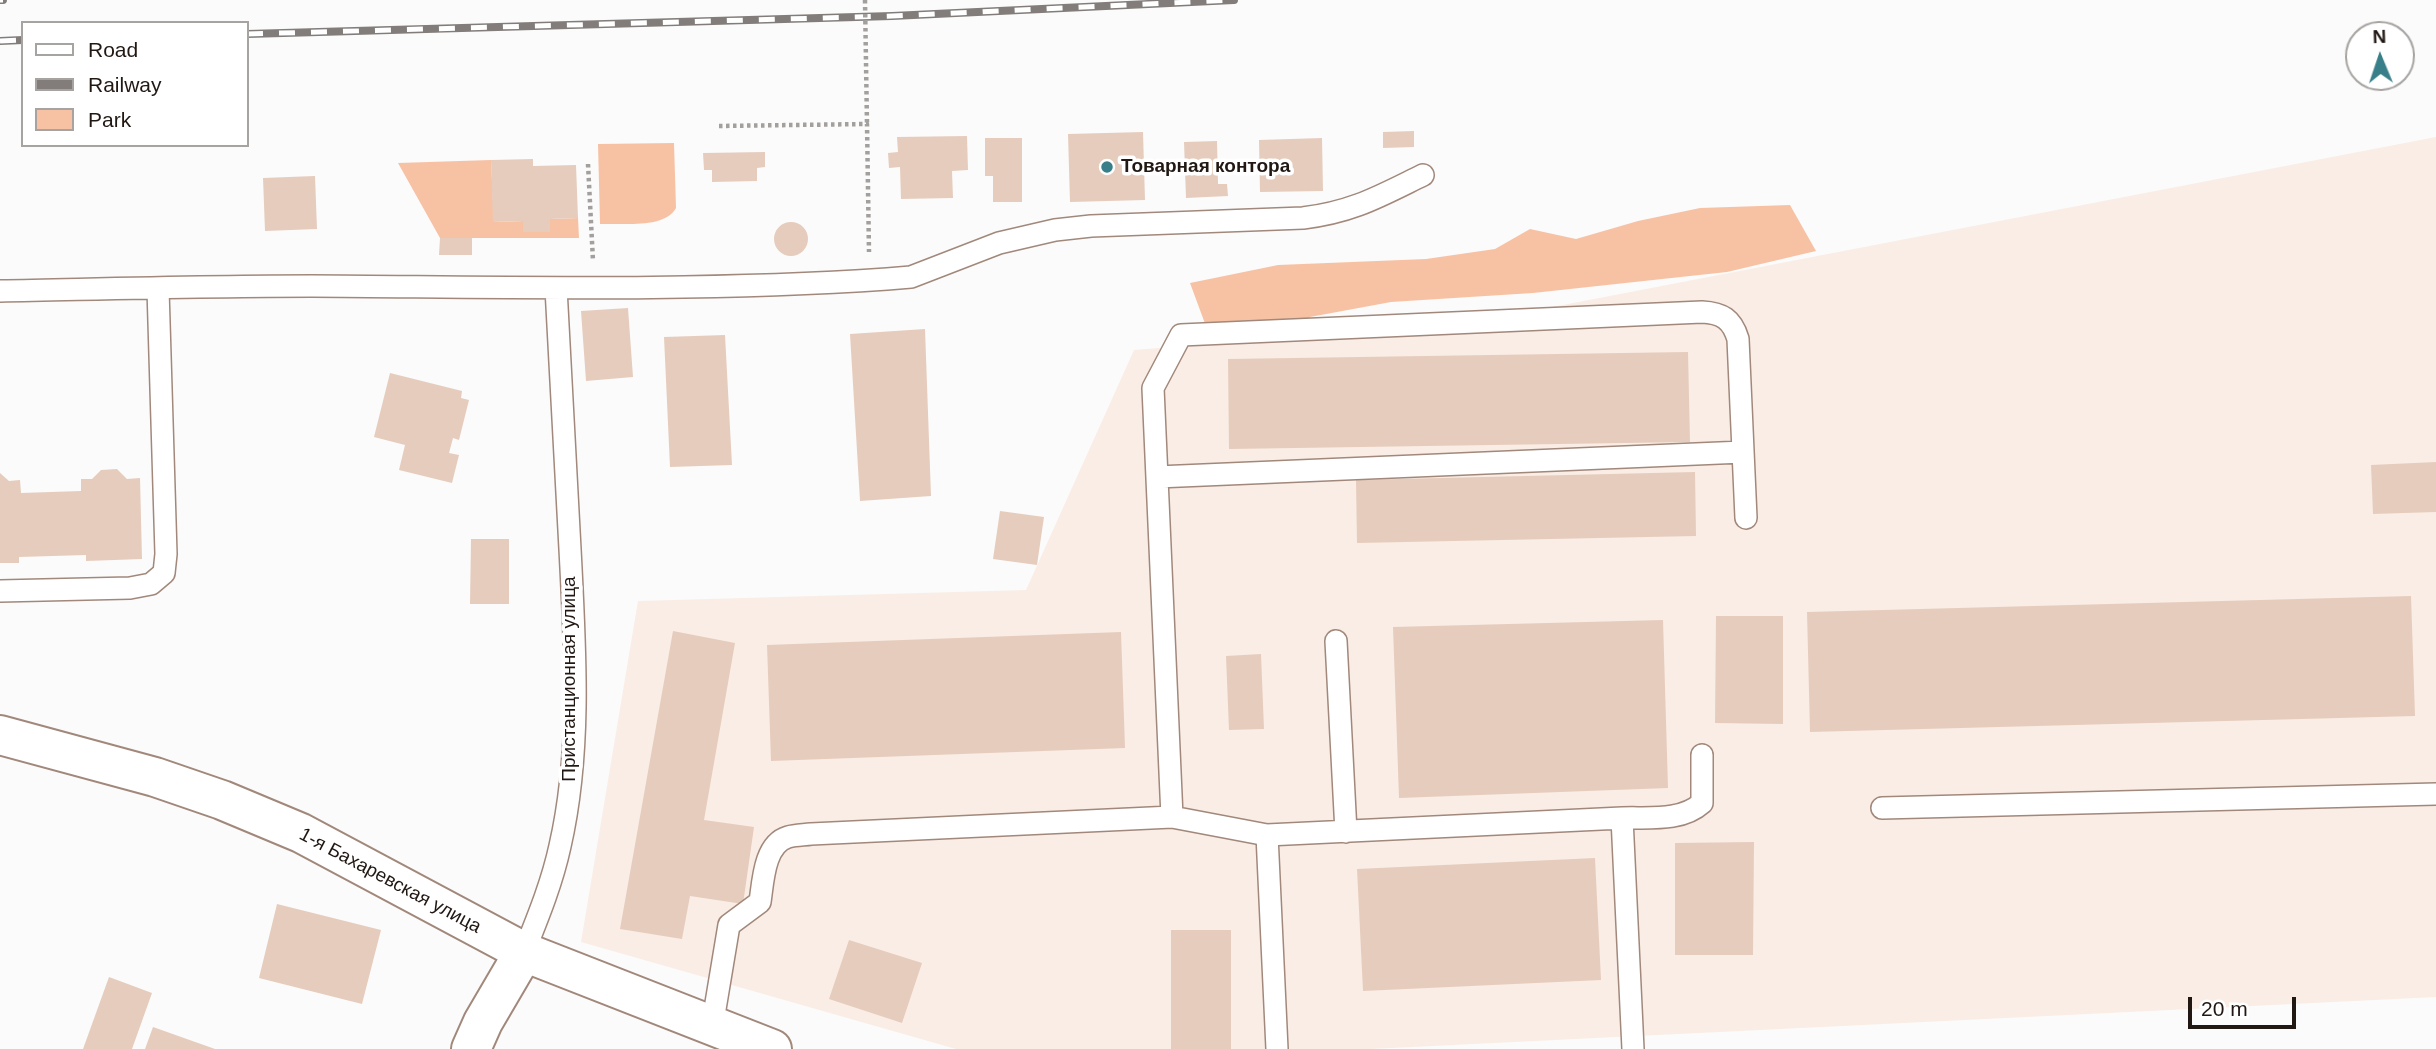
<!DOCTYPE html>
<meta charset="utf-8">
<style>
body{margin:0}
#map{position:relative;width:2436px;height:1049px;overflow:hidden;background:#fbfbfb;font-family:Arial,sans-serif}
canvas{display:block}
.legend{position:absolute;left:21px;top:21px;width:228px;height:126px;box-sizing:border-box;background:#fff;border:2px solid #a6a3a1;margin:0;padding:9px 12px;list-style:none;font-size:21px;color:#211813}
.legend li{display:flex;align-items:center;gap:14px;height:35px}
.legend b{width:35px;border:2px solid #a6a3a1}
.north{position:absolute;left:2345px;top:21px;width:70px;height:70px;box-sizing:border-box;background:#fff;border:2px solid #a6a3a1;border-radius:50%;rotate:358deg;font-size:19px;font-weight:700;line-height:28px;text-align:center;color:#211813}
.north::after{content:'';display:block;margin:auto;width:24px;height:32px;background:#397f8a;clip-path:polygon(50% 0,100% 100%,50% 72%,0 100%)}
.scale{position:absolute;left:2188px;top:997px;width:108px;height:32px;box-sizing:border-box;border:4px solid #211813;border-top:0;padding-left:9px;font-size:21px;line-height:24px;white-space:nowrap;color:#211813;-webkit-text-stroke:5px #fff;paint-order:stroke}
</style>
<div id="map">
<canvas width="2436" height="1049"></canvas>
<ul class="legend">
<li><b style="height:9px;background:#fff"></b>Road</li>
<li><b style="height:9px;background:#827d7a"></b>Railway</li>
<li><b style="height:19px;background:#f7c2a4"></b>Park</li>
</ul>
<div class="north">N</div>
<div class="scale">20 m</div>
</div>
<script>
const context = document.querySelector('canvas').getContext('2d');
context.lineJoin = 'round';
function paint(path, color) { context.fillStyle = color; context.fill(path, 'evenodd'); }
function strokePath(path, color, width, dash) { context.strokeStyle = color; context.lineWidth = width; context.lineCap = dash ? 'butt' : 'round'; context.setLineDash(dash || []); context.stroke(path); }
function drawText(font, color, halo, rows, align = 'center') {
  context.font = font + ' Arial,sans-serif'; context.lineWidth = 7; context.setLineDash([]); context.textBaseline = 'middle'; context.strokeStyle = halo; context.fillStyle = color; for (const [text, x, y, turn = 0] of rows) {
    context.save(); context.translate(x, y); context.rotate((+turn || 0) * Math.PI / 180); context.textAlign = isNaN(turn) ? turn : align; if (halo) context.strokeText(text, 0, 0); context.fillText(text, 0, 0); context.restore();
  }
}
const built = new Path2D(`
 M2436,137V997L1371,1049H956L581,942L638,601L1026,590L1134,350L1488,322L1516,314Z`);
const green = new Path2D(`
 M674,143L676,208C665,229 622,223 600,224L598,144Z
 M491,160L494,222L523,221L524,232H550V219L578,218L579,238H440L398,163Z
 M1790,205L1816,251L1727,272L1533,293L1391,302L1310,317L1291,338L1207,329L1190,283L1278,265L1426,259L1495,249L1530,229L1576,239L1638,221L1700,208Z`);
const building = new Path2D(`
 M1414,131V147L1383,148V132Z
 M1143,132L1145,200L1070,202L1068,134Z
 M967,136L968,170L952,171L953,198L901,199L900,167L889,168L888,153L898,152L897,137Z
 M985,138H1022V202H993V176H985Z
 M1322,138L1323,191L1260,192L1259,140Z
 M1217,141L1218,184H1227L1228,196L1186,198L1184,142Z
 M765,152V167L757,168V181L712,182V170H704L703,153Z
 M533,159V166L576,165L578,218L550,219V232H523V221L493,222L491,160Z
 M315,176L317,229L265,231L263,178Z
 M774 239a17 17 0 1 1 34 0a17 17 0 1 1-34 0Z
 M440,238H472V255H439Z
 M628,308L633,377L586,381L581,311Z
 M925,329L931,496L860,501L850,334Z
 M725,335L732,465L670,467L664,337Z
 M1688,352L1690,442L1229,449L1228,359Z
 M390,373L462,391L461,398L469,400L459,440L453,438L449,453L459,455L452,483L399,470L405,445L374,437Z
 M2436,462V512L2373,514L2371,465Z
 M117,469L127,479L140,478L142,559L86,561V555L19,557V563H0V473L9,481L20,480L21,493L81,491V479H92L101,470Z
 M1695,472L1696,536L1357,543L1356,480Z
 M1000,511L1044,517L1037,565L993,559Z
 M471,539H509V604H470Z
 M2411,596L2415,716L1810,732L1807,612Z
 M1716,616H1783V724L1715,723Z
 M1663,620L1668,788L1399,798L1393,627Z
 M673,631L735,643L704,820L754,827L743,904L690,896L682,939L620,929Z
 M1121,632L1125,748L771,761L767,645Z
 M1261,654L1264,729L1229,730L1226,656Z
 M1754,842L1753,955H1675V843Z
 M1595,858L1601,980L1363,991L1357,869Z
 M277,904L381,930L362,1004L259,978Z
 M1171,930H1231V1049H1171Z
 M849,940L922,963L902,1023L829,999Z
 M109,977L152,993L132,1049H83Z
 M153,1027L215,1049H145Z`);
const path = new Path2D(`
 M719,126L867,124L869,252
 M588,164L593,261`);
const lane = new Path2D(`
 M0,291C104,289 208,286 312,286C503,287 696,292 887,279L911,277L999,243L1055,230L1091,226L1303,218C1353,212 1380,196 1423,175
 M1157,477L1743,452
 M0,591L130,588L151,584L164,573L166,554L158,289
 M1336,641L1346,832
 M1882,808L2436,794
 M1172,817L1153,388L1181,335L1702,312C1722,313 1732,319 1738,339L1746,518
 M1622,818C1648,817 1681,822 1702,803V755
 M1267,835L1277,1049
 M524,952C538,917 552,883 560,846C582,750 575,647 570,549C565,462 560,375 556,288
 M712,1027L729,925L760,902C763,882 764,844 788,837C795,835 803,835 811,834L1172,817L1267,835L1622,818L1633,1049`);
const street = new Path2D(`
 M0,735L155,777L222,800L301,833L524,952L772,1049
 M471,1049L483,1022L524,952`);
const rail = new Path2D(`
 M0,0H3
 M247,34L892,16L1234,0
 M0,41L23,40`);
const pathBridge = new Path2D(`
 M865,0L867,124`);
const markers = [
 [1107,167,7,"#397f8a"]
];
const poiNames = [
 ["Товарная контора",1121,167]
];
const streetNames = [
 ["Пристанционная улица",570,679,-90],
 ["1-я Бахаревская улица",390,881,28]
];
paint(built, '#faede5');
paint(green, '#f7c2a4');
paint(building, '#e6ccbd');
strokePath(lane, '#a1887b', 24);
strokePath(street, '#a1887b', 42);
strokePath(path, '#a39f9d', 4.5, [3.5, 3.5]);
strokePath(lane, '#fff', 21);
strokePath(street, '#fff', 38);
strokePath(rail, '#827d7a', 8);
strokePath(rail, '#fff', 5, [16]);
strokePath(pathBridge, '#a39f9d', 4.5, [3.5, 3.5]);
for (const [x, y, r, color] of markers) { const dot = new Path2D(); dot.arc(x, y, r, 0, 2 * Math.PI); context.fillStyle = color; context.fill(dot); strokePath(dot, '#fff', 2.5); }
drawText('bold 19px', '#211813', '#fff', poiNames, 'left');
drawText('19px', '#211813', '#fff', streetNames);
</script>
